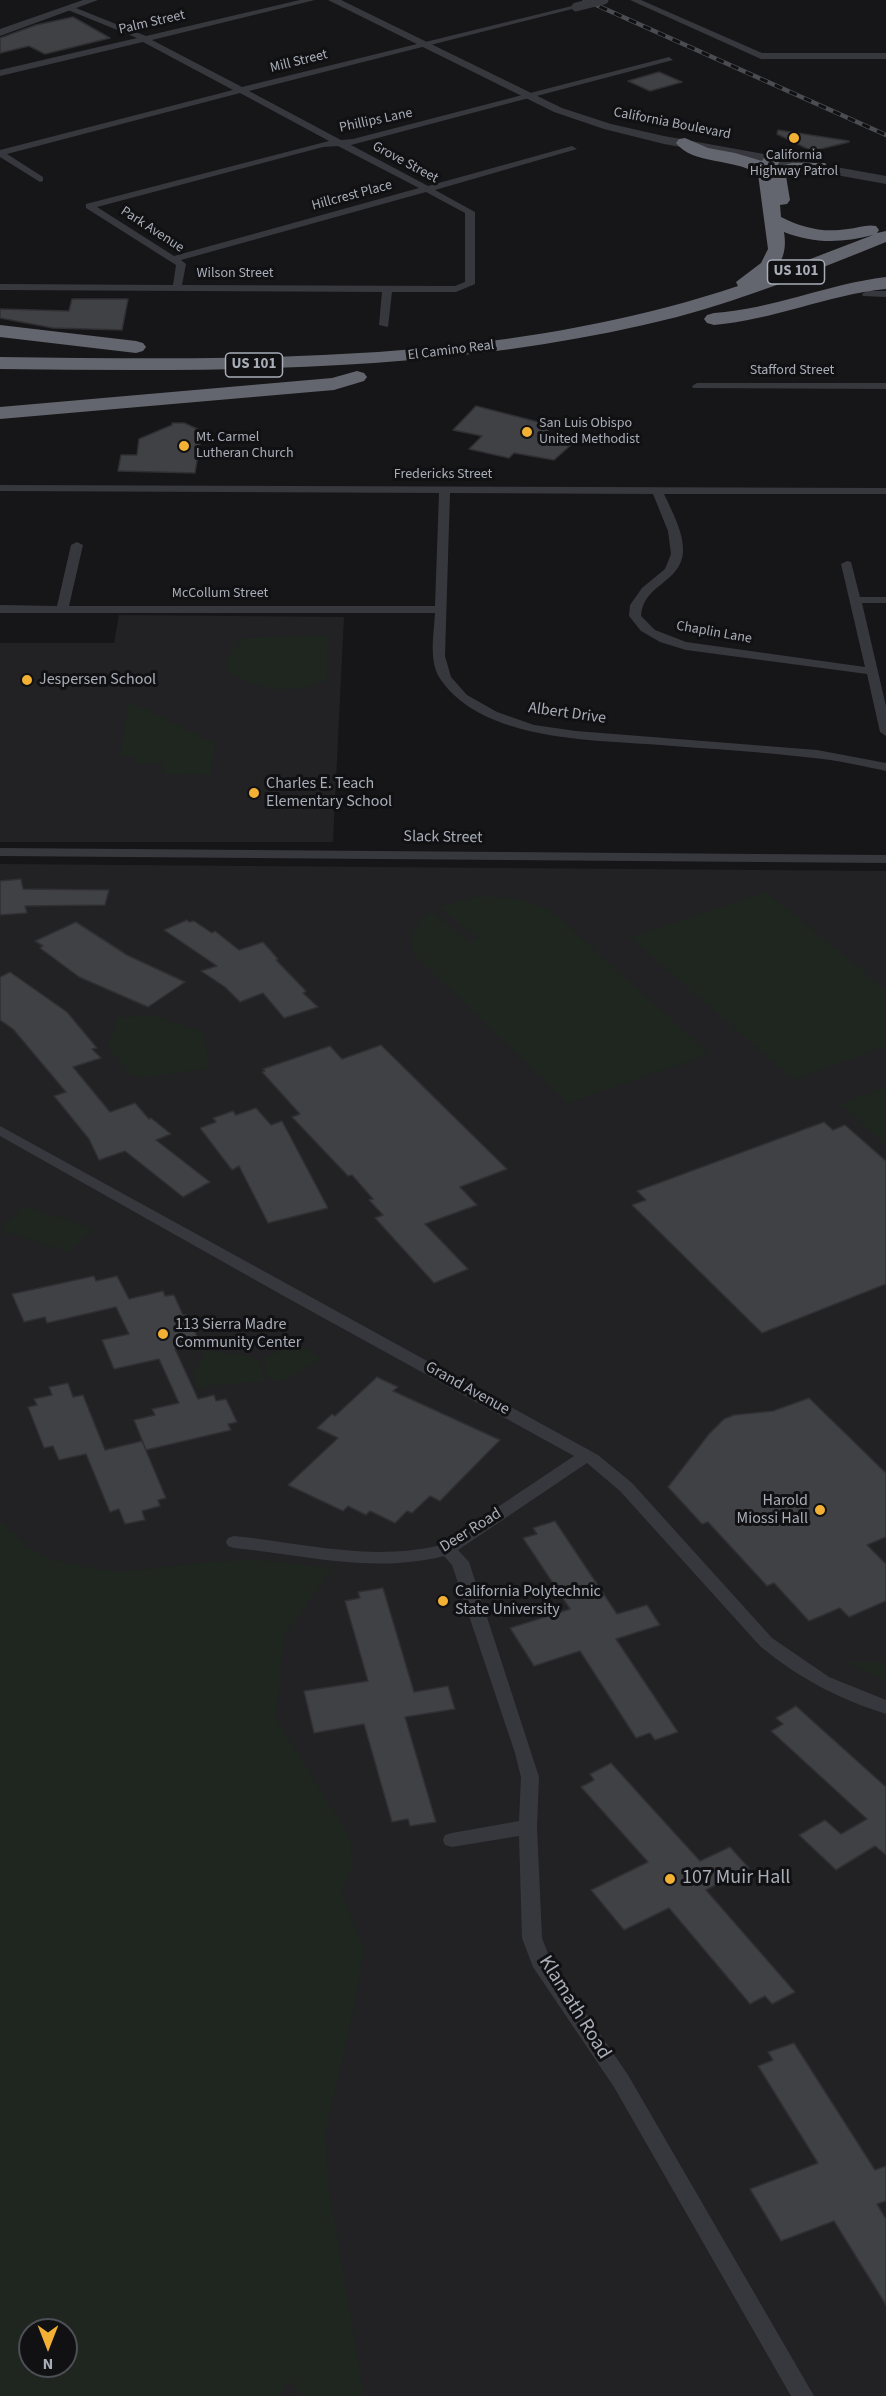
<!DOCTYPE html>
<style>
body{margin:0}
#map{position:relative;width:886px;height:2396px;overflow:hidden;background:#161618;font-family:"Source Sans 3",sans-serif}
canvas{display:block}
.north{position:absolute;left:18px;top:2318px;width:60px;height:60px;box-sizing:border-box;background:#111113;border:2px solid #4d4f55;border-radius:50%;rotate:180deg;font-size:16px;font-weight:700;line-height:24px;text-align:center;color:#a8adb8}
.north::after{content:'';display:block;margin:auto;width:21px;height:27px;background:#f2b134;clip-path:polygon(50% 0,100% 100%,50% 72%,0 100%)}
</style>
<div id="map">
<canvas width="886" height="2396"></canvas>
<div class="north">N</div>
</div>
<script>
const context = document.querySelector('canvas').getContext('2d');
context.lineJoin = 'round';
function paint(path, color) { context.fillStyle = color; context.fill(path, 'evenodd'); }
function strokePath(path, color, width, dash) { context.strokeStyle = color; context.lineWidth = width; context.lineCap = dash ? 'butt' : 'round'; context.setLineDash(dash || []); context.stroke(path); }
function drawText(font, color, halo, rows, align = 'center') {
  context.font = font + ' "Source Sans 3",sans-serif'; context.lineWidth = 6; context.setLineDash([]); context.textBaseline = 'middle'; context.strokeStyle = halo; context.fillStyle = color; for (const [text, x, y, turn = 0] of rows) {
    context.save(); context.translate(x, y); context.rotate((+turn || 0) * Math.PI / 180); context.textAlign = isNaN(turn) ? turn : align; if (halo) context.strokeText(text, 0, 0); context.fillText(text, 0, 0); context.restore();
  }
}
const built = new Path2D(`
 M119,615L344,617L333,842H0V643H114Z
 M0,864L886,871V2396H0ZM30,2330H66V2366H30Z`);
const green = new Path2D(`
 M328,635L327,680C293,696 259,690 228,672L227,659L242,638Z
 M129,701L215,744L211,775L162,774L163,763H138L139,757H120Z
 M766,892L886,990V1046L794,1080L630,937Z
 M475,897C502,895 531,898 555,914L709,1054L568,1103L413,953C408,933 417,923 431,911L469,942L478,939L439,907Z
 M155,1016L204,1033L209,1068L145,1078L130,1075L107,1046L118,1017Z
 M886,1087V1145L840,1104Z
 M23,1206L93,1228L69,1252L0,1230Z
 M295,1343L300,1344L320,1358L318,1361L280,1382L273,1381L266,1373L264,1359Z
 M203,1349C217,1354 252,1351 260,1363C262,1368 263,1376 264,1382L219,1384L197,1389L192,1375L203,1357Z
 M0,1521L29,1548L54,1560L108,1571H131L206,1562L257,1560L333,1568L284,1636L276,1719L350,1837L353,1867L341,1893L364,1949L354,2008L325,2134L329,2190L364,2396H303L289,2380L279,2396H0ZM30,2330H66V2366H30Z
 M843,1662H886V1680Z`);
const building = new Path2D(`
 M73,17L110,38L45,54L29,46L0,53V38L36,25Z
 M659,72L682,82L650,91L628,81Z
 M778,130L849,141V142L812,151L777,134Z
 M72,299H128L122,330L53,328L0,318V309L69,311Z
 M476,406L542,423L539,426L551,428L542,436L572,444L554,460L514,453L509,458L469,449L482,436L453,430Z
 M172,423H184L202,431L195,473L118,471L121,455H137L139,439L172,425Z
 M21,879L23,889L109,890L105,905L25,906L27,913L0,915V881Z
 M187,920L189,922L194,921L212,933L215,931L239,950L263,942L278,959L276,960L306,991L303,993L318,1007L284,1018L263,993L240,1002L225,987L201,971L217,966L164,930Z
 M76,922L127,955L185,982L148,1007L79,977L40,948L43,946L35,941Z
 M10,972L67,1012L97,1048L92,1049L101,1058L73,1067L110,1112L135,1103L149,1119L151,1118L171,1134L156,1140L210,1182L183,1197L125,1151L99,1160L89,1139L54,1096L66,1092L13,1029L0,1020V977Z
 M381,1045L507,1169L460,1187L477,1205L425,1224L468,1269L434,1283L375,1218L383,1215L369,1200L373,1199L352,1175L348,1176L292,1117L300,1114L262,1072L265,1071L263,1069L330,1046L342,1059Z
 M256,1108L271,1125L282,1121L328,1208L268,1223L239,1166L232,1170L200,1128L216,1122L213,1118L233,1111L236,1115Z
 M824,1122L833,1130L845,1125L886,1161V1284L762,1333L632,1205L646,1200L637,1191Z
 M94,1276L96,1281L117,1276L129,1299L163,1291L165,1296L174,1295L183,1315H187L198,1338L190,1339L192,1345L175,1349L198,1399L214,1395L216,1401L226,1399L237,1422L228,1424L231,1430L146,1450L134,1420L155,1415L152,1409L179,1403L159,1359L114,1369L102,1340L129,1334L116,1307L47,1323L45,1317L24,1322L12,1294Z
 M377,1377L398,1387L393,1391L500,1440L440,1501L430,1496L412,1513L407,1511L395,1523L370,1511L366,1515L348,1506L343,1511L288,1485L338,1438L317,1428L332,1414L335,1416Z
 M68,1383L73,1397L83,1395L105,1450L142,1441L166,1498L158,1500L160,1506L142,1511L145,1520L125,1524L119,1509L110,1512L86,1454L59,1460L53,1446L44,1448L28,1407L37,1405L34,1399L52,1395L49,1387Z
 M809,1398L886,1473V1537L867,1545L886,1564V1601L849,1617L840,1608L809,1621L774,1583L767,1586L708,1522L702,1524L668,1487L709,1434L724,1419L734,1415L773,1411Z
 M555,1521L617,1614L647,1605L660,1625L616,1639L678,1732L655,1740L650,1733L636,1738L580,1651L534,1666L510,1628L570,1609L523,1538L537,1534L533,1528Z
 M383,1588L414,1692L448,1686L455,1709L405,1717L436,1822L410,1826L408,1819L392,1822L364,1724L314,1733L304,1691L368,1681L345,1601L360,1598L358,1592Z
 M796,1706L886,1787V1855L875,1846L836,1870L799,1835L825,1820L841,1834L867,1819L771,1731L783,1724L776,1718Z
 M611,1763L700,1861L730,1847L749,1868L706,1890L795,1992L772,2004L765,1996L750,2004L669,1908L624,1930L591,1890L648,1862L581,1787L594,1780L590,1774Z
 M794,2043L875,2170L886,2166V2201L877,2204L886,2219V2305L834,2221L781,2241L750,2189L818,2163L758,2066L773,2060L768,2052Z`);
const minor = new Path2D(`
 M300,0H315L152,40L242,87L576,5L580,7L249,91L341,140L353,139L669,57L673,60L351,145L428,186L572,146L577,149L435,190L475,212V284L456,292H392L388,327L379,325L382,292L0,290V284L173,285L176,265L86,208V204L329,141L240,93L7,154L43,177V181L40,182L0,157V150L233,90L143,42L0,76V70L137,38L68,10V6H71L146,36ZM338,146L419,188L174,256L97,207L323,147ZM426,192L465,213V282L455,286L182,285L186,264L181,260Z
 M630,0H641L762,53H886V59H761Z
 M867,291H886V297L863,296L862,294Z
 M697,383H886V389L693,388L692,386Z
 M0,485L886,488V494H664C672,511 684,533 683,552C681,583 643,584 641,616L655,630L686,642L865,667L841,564L847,561L851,562L860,597H886V603H862L886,706V736L880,732L867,674L686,650L660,642L641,631L629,616L630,605L642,588L665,569L671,554L668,531L653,494L450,493L445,656L451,677L467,695L497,712L534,725L576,731L817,750L886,763V771C862,766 838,760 814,758C763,752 712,749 660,745C594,740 483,741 441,680C428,662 434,634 435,613H0V605L57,606L71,545L77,542L83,545L69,606H435L439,493L0,491Z
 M0,848L886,855V863L0,856Z
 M0,1126L598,1455L632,1483L772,1638L829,1677L886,1700V1714C839,1699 798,1678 760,1646L620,1491L587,1463L458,1550L469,1562L539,1777L537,1827L542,1938L552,1964L628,2075L814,2396H791L614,2087L533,1967L522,1938L519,1836L452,1847L445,1845L443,1840L445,1835L452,1833L519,1821L521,1777L515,1753L452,1565L444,1556C373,1574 305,1555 234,1548L228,1546L226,1542L228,1538L234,1536C303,1543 372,1562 441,1545L574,1456L282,1295L0,1136Z`);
const tertiary = new Path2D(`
 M83,0H98L0,36V29Z
 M328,0H341L562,108L611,124L664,136L886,176V184L664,144L604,129L554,112Z`);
const motorway = new Path2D(`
 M685,138L708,148L735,153L762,161L766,154H778L781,158L777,167L792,163H825L828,167L825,171L786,176L790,200L787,204L780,205L781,217C803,228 823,233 848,229C857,228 867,224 876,226L879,230L877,233L886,231V242C817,270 748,298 677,317C455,373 227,372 0,369V357C246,360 502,365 738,286L736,282L761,263L768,249L758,174C734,158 693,165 676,143L679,139ZM784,232C814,244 842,243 873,235L766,276C783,265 787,251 784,232Z
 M886,277V289C827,295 773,320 714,325L707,323L704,319L707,315L714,313C773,309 827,284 886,277Z
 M0,325L136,341L143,343L146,347L143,351L136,353L0,337Z
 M357,371L364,373L367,377L364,381L334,390L0,419V407L332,378Z`);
const rail = new Path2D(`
 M585,0L886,135`);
const minorBridge = new Path2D(`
 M576,7L604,0`);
const markers = [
 [794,138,6,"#f2b134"],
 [527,432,6,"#f2b134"],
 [184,446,6,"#f2b134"],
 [27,680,6,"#f2b134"],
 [254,793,6,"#f2b134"],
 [163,1334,6,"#f2b134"],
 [820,1510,6,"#f2b134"],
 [443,1601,6,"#f2b134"],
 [670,1879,6,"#f2b134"]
];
const farStreetnames = [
 ["Palm Street",152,23,-13],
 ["Mill Street",299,62,-14],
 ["Phillips Lane",376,121,-12],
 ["California Boulevard",672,124,11],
 ["Grove Street",405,163,28],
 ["Hillcrest Place",352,196,-15],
 ["Park Avenue",152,230,33],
 ["Wilson Street",235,274],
 ["El Camino Real",451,351,-7],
 ["Stafford Street",792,371],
 ["Fredericks Street",443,475],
 ["McCollum Street",220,594],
 ["Chaplin Lane",714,633,10]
];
const farPoinames = [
 ["California",794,156,"center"],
 ["Highway Patrol",794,172,"center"],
 ["San Luis Obispo",539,424],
 ["United Methodist",539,440],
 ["Mt. Carmel",196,438],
 ["Lutheran Church",196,454]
];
const shields = [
 [796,272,57],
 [254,365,57]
];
const shieldNames = [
 ["US 101",796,272],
 ["US 101",254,365]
];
const poiNames = [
 ["Jespersen School",39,680],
 ["Charles E. Teach",266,784],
 ["Elementary School",266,802],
 ["113 Sierra Madre",175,1325],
 ["Community Center",175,1343],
 ["Harold",808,1501,"right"],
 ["Miossi Hall",808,1519,"right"],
 ["California Polytechnic",455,1592],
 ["State University",455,1610]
];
const streetNames = [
 ["Albert Drive",567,714,8],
 ["Slack Street",443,838,1],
 ["Grand Avenue",467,1389,29],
 ["Deer Road",471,1531,-32]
];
const nearPoinames = [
 ["107 Muir Hall",682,1879]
];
const nearStreetnames = [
 ["Klamath Road",574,2008,58]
];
paint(built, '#222225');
paint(green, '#1e261f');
paint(building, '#404145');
strokePath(building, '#303034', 1.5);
paint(minor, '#37383d');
paint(tertiary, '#37383d');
paint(motorway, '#63666e');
strokePath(rail, '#4a4c52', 4.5);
strokePath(rail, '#111113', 3, [8]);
strokePath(minorBridge, '#37383d', 9);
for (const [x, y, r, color] of markers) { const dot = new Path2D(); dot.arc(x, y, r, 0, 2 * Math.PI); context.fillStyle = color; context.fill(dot); strokePath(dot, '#111113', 2); }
drawText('14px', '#a8adb8', '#111113', farStreetnames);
drawText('14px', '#a8adb8', '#111113', farPoinames, 'left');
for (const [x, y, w] of shields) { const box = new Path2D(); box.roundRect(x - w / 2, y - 12, w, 24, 4.5); context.fillStyle = '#111113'; context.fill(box); strokePath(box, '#a8adb8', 1.5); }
drawText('bold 15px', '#a8adb8', null, shieldNames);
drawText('16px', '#a8adb8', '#111113', poiNames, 'left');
drawText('16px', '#a8adb8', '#111113', streetNames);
drawText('20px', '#a8adb8', '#111113', nearPoinames, 'left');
drawText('20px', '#a8adb8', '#111113', nearStreetnames);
</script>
